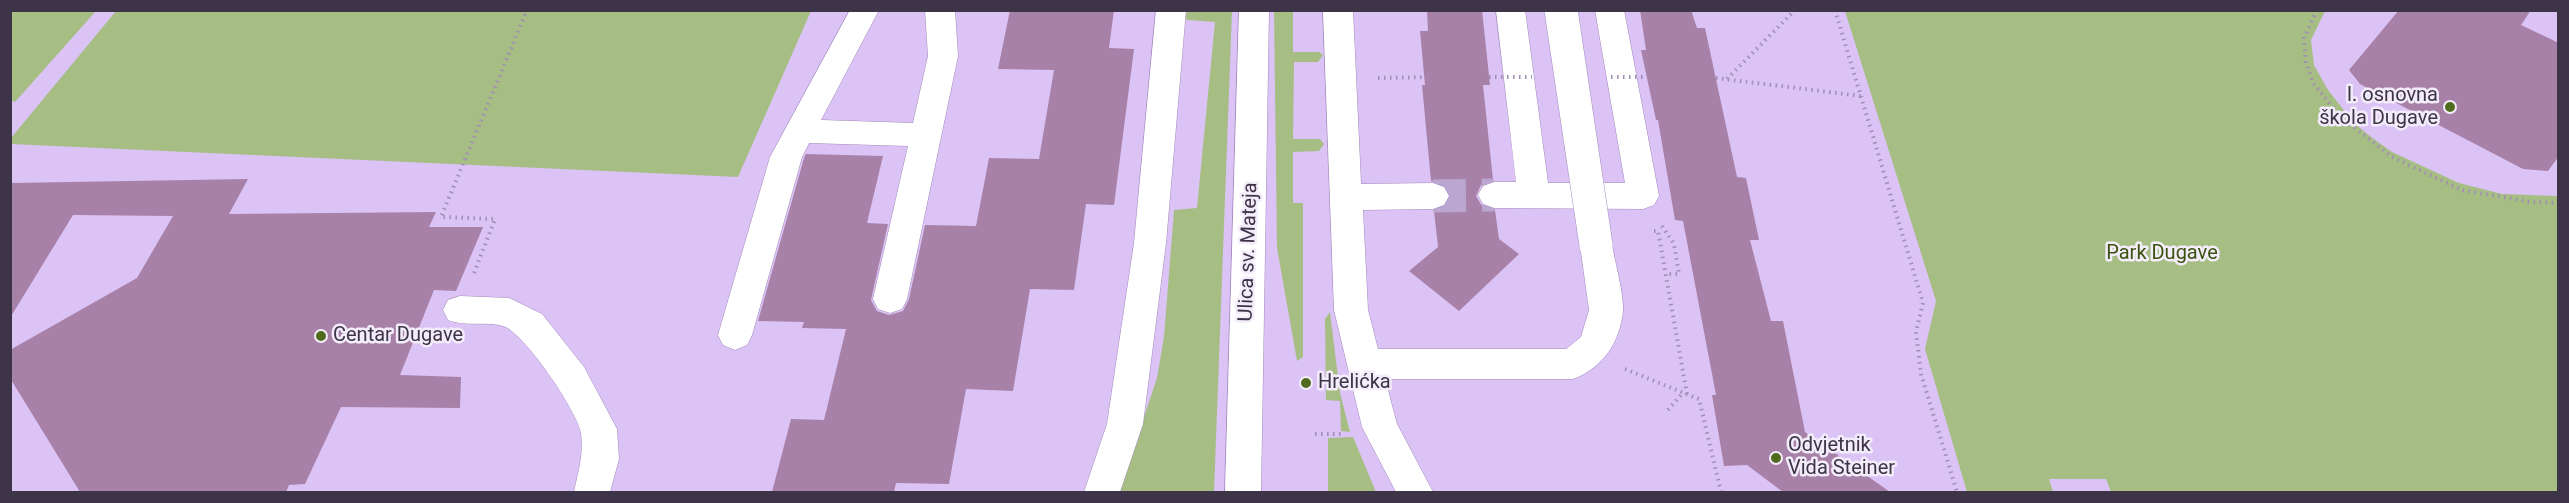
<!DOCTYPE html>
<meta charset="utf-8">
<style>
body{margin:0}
#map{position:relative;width:2569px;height:503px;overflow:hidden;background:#dbc3f5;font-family:Roboto,sans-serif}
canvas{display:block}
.frame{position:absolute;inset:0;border:12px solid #3d3447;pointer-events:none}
</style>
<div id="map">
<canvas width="2569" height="503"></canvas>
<div class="frame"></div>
</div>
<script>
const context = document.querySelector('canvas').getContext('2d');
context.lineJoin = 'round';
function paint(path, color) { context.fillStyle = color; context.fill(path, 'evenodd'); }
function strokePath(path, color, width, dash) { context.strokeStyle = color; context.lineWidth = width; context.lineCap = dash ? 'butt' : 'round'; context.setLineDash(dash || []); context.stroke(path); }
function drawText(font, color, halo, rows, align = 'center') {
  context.font = font + ' Roboto,sans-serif'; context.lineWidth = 5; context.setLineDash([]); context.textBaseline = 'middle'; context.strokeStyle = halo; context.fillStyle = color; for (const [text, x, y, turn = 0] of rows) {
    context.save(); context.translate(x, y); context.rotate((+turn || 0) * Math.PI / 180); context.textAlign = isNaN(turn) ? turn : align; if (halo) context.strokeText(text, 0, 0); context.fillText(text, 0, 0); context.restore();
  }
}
const green = new Path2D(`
 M11,10L96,11L15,102L11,100Z
 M1188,10L1232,11L1214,492H1119L1157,378L1164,337L1174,210L1197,208L1215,22L1187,20L1185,17Z
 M116,11V10L811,11L738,177L11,144V138Z
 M1274,11H1293V52H1319L1323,55L1318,62H1294L1293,139H1320L1324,144L1319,151L1293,152V203H1303V357L1297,361L1277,248Z
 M1845,11H2325L2311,40L2314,65L2328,90L2354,123L2371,137L2392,152L2459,183L2502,194L2558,196V492H2111L2106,479H2049L2053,492H1967L1925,349L1936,301Z
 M1330,312L1340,393L1350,432L1341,431L1340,401L1326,400L1325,319Z
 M1353,437L1376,492H1328V438Z`);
const building = new Path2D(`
 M1010,10H1114L1109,48L1134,49L1114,205L1086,204L1074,290L1030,289L1013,391L966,389L949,484L896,483L894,492H772L791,419L824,420L846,329L802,328L804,322L758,321L804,158L806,154L883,156L867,223L888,224L871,300L877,311L889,315L903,311L909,299L925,225L976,226L989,158L1039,159L1054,70L998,69Z
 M1427,10H1482L1490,85H1483L1493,180L1481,185L1476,196L1482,206L1495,210L1499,239L1519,254L1459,311L1409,271L1438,247L1434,211L1445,207L1451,197L1445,185L1431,181L1422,85H1425L1420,31H1428Z
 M1640,10H1691L1697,28H1705L1737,177L1746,178L1759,240H1750L1771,321H1783L1805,432L1890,492H1783L1747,465L1724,466L1712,395H1716L1683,221L1675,220L1658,120H1656L1641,50H1646Z
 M2399,10H2531L2521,25L2559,43V156L2548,171L2523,169L2360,84L2349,70Z
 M248,179L229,214L436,212L429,227H483L456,291L434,290L400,375L461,377L460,408L341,407L305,484L289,485L286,492H80L10,378V350L137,278L173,216L73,215L10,318V183Z`);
const minorTunnel = new Path2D(`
 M1433,196L1494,195`);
const path = new Path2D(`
 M1835,10L1923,303L1916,332L1921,374L1957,492
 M2317,10L2304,38L2306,62L2313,83L2340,116L2392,157L2462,190L2531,202L2558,203
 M1378,78L1431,77
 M1716,78L1861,96
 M1727,79L1795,10
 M1662,226L1674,244L1679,274H1667
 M1654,231H1658L1687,394
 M474,273L495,219L441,217L527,10
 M1625,369L1699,399L1721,492
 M1668,410L1683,393
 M1315,434H1342`);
const minor = new Path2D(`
 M850,10H879L821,120L913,123L928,56L925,10H955L958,56L907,299L902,309L890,313L878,309L873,299L908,146L809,143L802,157L752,335L747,345L735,350L723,345L718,335L770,157Z
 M1156,10H1186L1166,243L1143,424L1120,492H1084L1107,424L1134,243Z
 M1239,10H1269L1261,492H1225Z
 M1323,10H1353L1361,184L1433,183L1444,187L1449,196L1444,205L1433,209L1363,210L1368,310L1378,349H1566L1581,337L1589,310L1580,245L1584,236L1596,232L1608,236L1612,245C1615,262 1624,295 1623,311C1620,342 1603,368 1573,379H1385L1397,424L1433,492H1396L1362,427L1334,310Z
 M1496,10H1525L1548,183H1625L1595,10H1624L1659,196L1654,205L1643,209L1494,208L1483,204L1478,195L1483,186L1494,182H1516Z
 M460,296L509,298L542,314L584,367L617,429L619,459L610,492H574C578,472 584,455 581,433C578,412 523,331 503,326C485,321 466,327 448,320L443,310L448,300Z`);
const pathBridge = new Path2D(`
 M1489,77H1532
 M1611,77H1647`);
const minorBridge = new Path2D(`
 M1561,10L1596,245`);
const markers = [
 [2450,107,6,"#516b1e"],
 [321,336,6,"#516b1e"],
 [1306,383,6,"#516b1e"],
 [1776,458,6,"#516b1e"]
];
const poiNames = [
 ["I. osnovna",2438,96,"right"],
 ["škola Dugave",2438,119,"right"],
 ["Centar Dugave",333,336],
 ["Hrelićka",1318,383],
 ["Odvjetnik",1788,446],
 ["Vida Steiner",1788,469]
];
const streetNames = [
 ["Ulica sv. Mateja",1249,252,-88]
];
const parkNames = [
 ["Park Dugave",2162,254]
];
paint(green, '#a6be83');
paint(building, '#a881a8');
strokePath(minorTunnel, '#bba6d2', 33, [33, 16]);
strokePath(minor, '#a28bba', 1);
strokePath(path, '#a08eb4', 4, [1.5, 4.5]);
paint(minor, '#fff');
strokePath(minorBridge, '#a28bba', 34, []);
strokePath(pathBridge, '#a08eb4', 4, [1.5, 4.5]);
strokePath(minorBridge, '#fff', 33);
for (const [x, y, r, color] of markers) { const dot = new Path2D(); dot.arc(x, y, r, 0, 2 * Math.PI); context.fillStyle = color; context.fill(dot); strokePath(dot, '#f3ecfb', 2); }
drawText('20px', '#3d3447', '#f3ecfb', poiNames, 'left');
drawText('20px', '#3d3447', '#f3ecfb', streetNames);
drawText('20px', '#3c520f', '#f3ecfb', parkNames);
</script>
